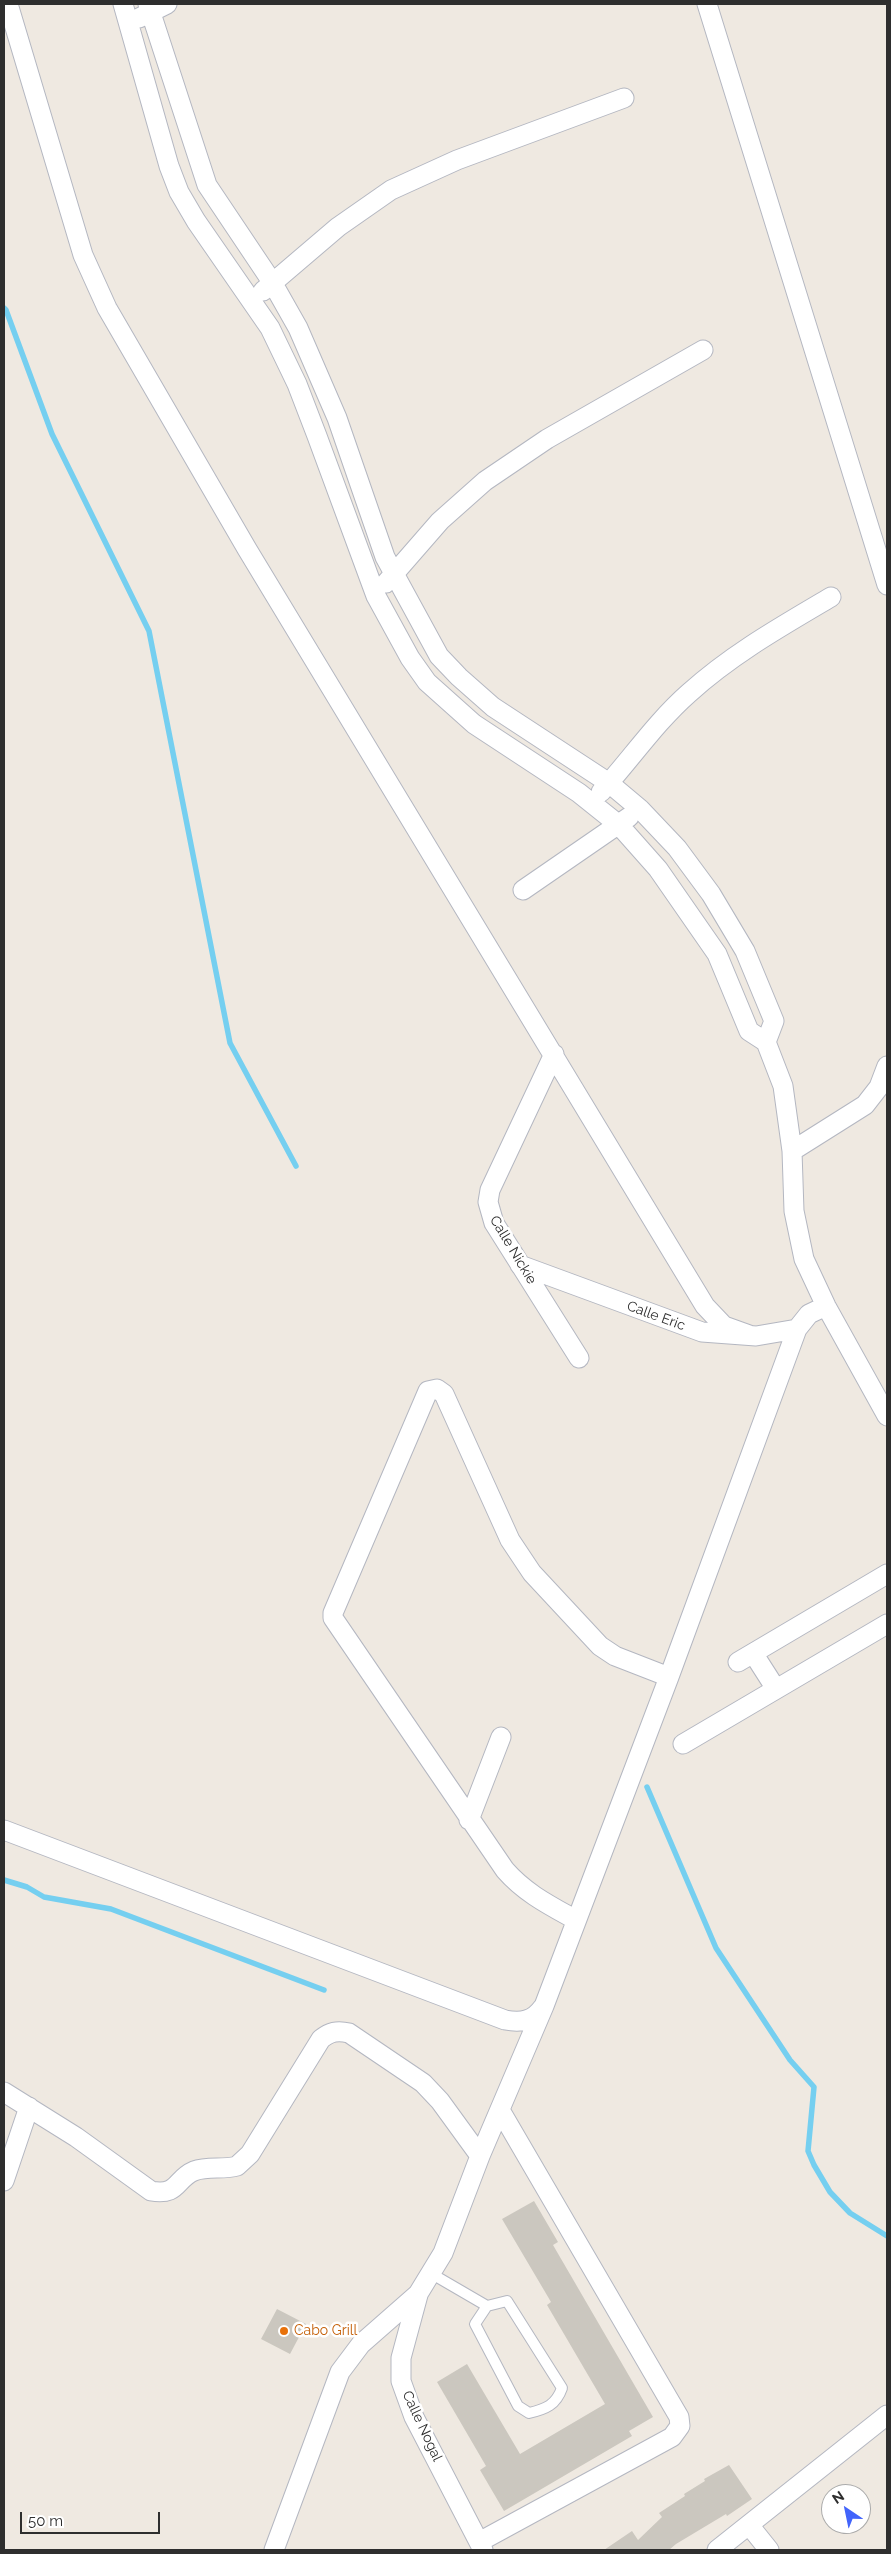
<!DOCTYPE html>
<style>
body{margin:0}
#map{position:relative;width:891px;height:2554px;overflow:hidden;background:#efe9e1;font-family:Raleway,sans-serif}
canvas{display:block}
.frame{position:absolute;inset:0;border:5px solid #2e2e2e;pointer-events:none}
.north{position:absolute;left:821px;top:2484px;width:50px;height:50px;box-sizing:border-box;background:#fff;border:1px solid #ababab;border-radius:50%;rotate:326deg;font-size:14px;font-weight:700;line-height:20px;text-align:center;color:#2e2e2e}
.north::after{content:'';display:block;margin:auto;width:18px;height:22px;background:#4264fb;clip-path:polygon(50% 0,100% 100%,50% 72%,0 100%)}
.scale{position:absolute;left:20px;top:2512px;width:140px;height:22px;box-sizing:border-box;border:2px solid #2e2e2e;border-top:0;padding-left:6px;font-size:15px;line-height:18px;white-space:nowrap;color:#2e2e2e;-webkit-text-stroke:4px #fff;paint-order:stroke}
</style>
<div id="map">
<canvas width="891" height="2554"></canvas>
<div class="frame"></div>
<div class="north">N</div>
<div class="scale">50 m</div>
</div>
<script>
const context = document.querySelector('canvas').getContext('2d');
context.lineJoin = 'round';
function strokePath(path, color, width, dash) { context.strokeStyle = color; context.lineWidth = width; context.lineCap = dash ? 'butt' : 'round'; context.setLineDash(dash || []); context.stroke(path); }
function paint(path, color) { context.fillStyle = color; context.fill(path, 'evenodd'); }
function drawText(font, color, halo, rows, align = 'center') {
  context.font = font + ' Raleway,sans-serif'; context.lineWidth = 5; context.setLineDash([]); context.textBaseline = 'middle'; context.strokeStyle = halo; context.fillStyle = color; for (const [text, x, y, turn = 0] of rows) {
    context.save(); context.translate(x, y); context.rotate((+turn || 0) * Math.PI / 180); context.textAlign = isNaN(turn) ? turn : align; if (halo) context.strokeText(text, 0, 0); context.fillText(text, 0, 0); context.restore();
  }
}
const stream = new Path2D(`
 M4,308L6,310L52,434L149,631L230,1043L296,1166
 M647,1787L716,1948L790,2060L814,2087L808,2151L814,2165L830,2192L850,2213L887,2236
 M4,1880L27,1887L44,1897L111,1909L324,1990`);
const building = new Path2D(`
 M534,2201L558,2242L553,2245L653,2417L629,2431L632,2436L504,2511L480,2470L486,2466L437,2382L467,2364L520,2454L605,2404L547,2305L551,2302L502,2219Z
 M277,2309L306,2324L290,2354L261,2339Z
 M729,2465L752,2499L727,2516L726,2514L676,2544L669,2550H604L632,2531L638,2540L662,2517L659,2513L685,2496L684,2494L705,2481L704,2479Z`);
const service = new Path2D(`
 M432,2274L487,2306L475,2324L518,2406L529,2413C546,2409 556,2405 562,2388L507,2301L487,2306`);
const minor = new Path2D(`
 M8,4L83,255L107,308L247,549L705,1306L724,1326L749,1335
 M123,4L169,166L179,192L196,221L270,328L297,384L317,436L376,596L410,658L427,682L474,724L579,793L619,825L658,869L717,954L749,1031L766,1042L783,1086L792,1151L794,1211L804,1259L826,1306L887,1416
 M148,4L207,185L272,282L298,328L337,418L385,557L439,656L459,677L493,707L609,783L640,809L677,848L711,894L745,951L774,1021L766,1042
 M707,4L887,585
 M139,18L167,4
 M263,291L338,227L391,190L457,160L624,98
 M386,583L440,521L485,481L547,439L703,350
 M601,792C631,759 656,722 689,693C732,654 782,626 831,597
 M523,890L629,817
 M554,1054L490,1190L488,1202L494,1223L579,1358
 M792,1151L865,1105L879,1087L887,1066
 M520,1265L702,1332L756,1336L797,1329
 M753,1653L776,1689
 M738,1662L887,1574
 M683,1744L887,1624
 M469,1820L501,1737
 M4,1830L505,2020C522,2023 533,2021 543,2007
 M576,1920C549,1905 525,1893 505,1870L333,1618V1613L428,1391L437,1389L444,1394L510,1540L532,1573L600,1646L615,1656L669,1677
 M4,2092L76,2137L151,2191C179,2196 175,2179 194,2171C208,2166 223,2170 237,2166L250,2154L321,2039C330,2032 337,2030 349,2033L423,2083L440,2101L480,2156
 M4,2181L29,2107
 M418,2295L401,2358V2381L414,2417L483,2550
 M749,2525L769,2550
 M479,2542L672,2437L680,2426L679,2417L500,2110
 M274,2550L340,2372L361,2344L418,2294L443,2253L480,2156L544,2006L669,1677L797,1329L809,1314L826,1306
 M717,2550L887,2415`);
const markers = [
 [284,2331,5,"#e8710a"]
];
const streetNames = [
 ["Calle Nickie",513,1250,59],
 ["Calle Eric",656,1316,20],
 ["Calle Nogal",422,2426,65]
];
const foodNames = [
 ["Cabo Grill",294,2331]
];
strokePath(stream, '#75cff0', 5.5);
paint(building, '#cbc7bf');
strokePath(service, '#b4b7c1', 12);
strokePath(minor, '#b4b7c1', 21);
strokePath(service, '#fff', 10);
strokePath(minor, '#fff', 19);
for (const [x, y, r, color] of markers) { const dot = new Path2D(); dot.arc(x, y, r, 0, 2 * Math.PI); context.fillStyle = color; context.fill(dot); strokePath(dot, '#fff', 2); }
drawText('14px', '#2e2e2e', '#fff', streetNames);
drawText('14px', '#c56008', '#fff', foodNames, 'left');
</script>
